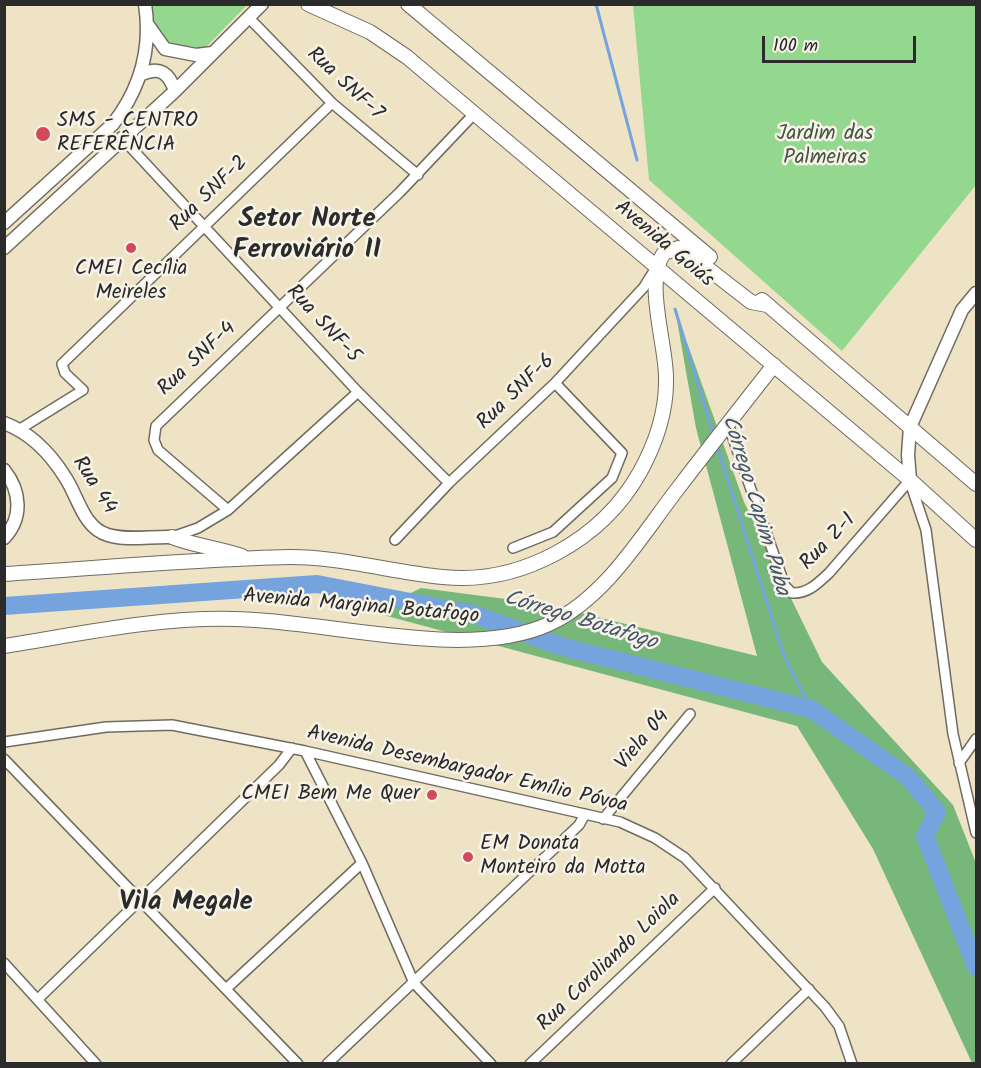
<!DOCTYPE html>
<meta charset="utf-8">
<style>
body{margin:0}
#map{position:relative;width:981px;height:1068px;overflow:hidden;background:#efe3c5;font-family:Kalam,sans-serif}
canvas{display:block}
.frame{position:absolute;inset:0;border:6px solid #2b2b2b;pointer-events:none}
.scale{position:absolute;left:762px;top:36px;width:154px;height:27px;box-sizing:border-box;border:3px solid #2b2b2b;border-top:0;padding-left:8px;font-size:18px;line-height:21px;white-space:nowrap;color:#2b2b2b;-webkit-text-stroke:4px #f7f3e8;paint-order:stroke}
</style>
<div id="map">
<canvas width="981" height="1068"></canvas>
<div class="frame"></div>
<div class="scale">100 m</div>
</div>
<script>
const context = document.querySelector('canvas').getContext('2d');
context.lineJoin = 'round';
function paint(path, color) { context.fillStyle = color; context.fill(path, 'evenodd'); }
function strokePath(path, color, width, dash) { context.strokeStyle = color; context.lineWidth = width; context.lineCap = dash ? 'butt' : 'round'; context.setLineDash(dash || []); context.stroke(path); }
function drawText(font, color, halo, rows, align = 'center') {
  context.font = font + ' Kalam,sans-serif'; context.lineWidth = 5; context.setLineDash([]); context.textBaseline = 'middle'; context.strokeStyle = halo; context.fillStyle = color; for (const [text, x, y, turn = 0] of rows) {
    context.save(); context.translate(x, y); context.rotate((+turn || 0) * Math.PI / 180); context.textAlign = isNaN(turn) ? turn : align; if (halo) context.strokeText(text, 0, 0); context.fillText(text, 0, 0); context.restore();
  }
}
const green = new Path2D(`
 M148,5H247L206,47C197,51 193,51 183,49C156,44 154,29 148,5Z
 M633,5H976V185L842,351L649,180Z`);
const forest = new Path2D(`
 M675,309L744,502L822,662L953,805L976,863V1063H972L873,849L797,726L372,612L421,588L544,604L757,656L696,428Z`);
const stream = new Path2D(`
 M596,4L637,160
 M675,309L714,436
 M717,446L784,656L811,709`);
const river = new Path2D(`
 M4,606L317,584L473,614L563,647L811,709L908,777L937,812L925,836L976,967`);
const street = new Path2D(`
 M249,18L332,103L418,175
 M121,137L358,392L449,483
 M728,424L785,586L792,593C808,594 818,583 829,573L910,480
 M20,429L83,390L65,373L62,364L332,103
 M910,482L926,530L953,734L976,833
 M228,510L158,450L154,440L156,426L400,192L474,114
 M172,537L198,528L228,510L358,392
 M395,540L449,483L555,383L644,287L654,271
 M513,548L553,532L612,478L622,453L555,383
 M4,742L106,727L172,725L305,751L620,822L655,838L685,858L825,1007L839,1026L852,1064
 M305,751L362,863L414,983L491,1064
 M4,759L298,1064
 M959,763L976,739
 M603,819L690,714
 M4,963L96,1064
 M227,988L362,863
 M38,999L279,765L292,748
 M327,1064L579,825L585,814
 M530,1064L715,888
 M731,1064L809,989`);
const secondary = new Path2D(`
 M148,25L165,49L196,55L212,53
 M142,74C160,66 169,73 175,91
 M4,223L113,124C140,89 152,49 145,4
 M4,248L175,91L262,4
 M4,423C31,433 50,453 65,477C78,496 83,528 108,535C127,541 152,536 172,537
 M4,470C21,491 23,518 4,538
 M910,480L908,455L910,427L962,310L976,293`);
const primary = new Path2D(`
 M308,4L370,32L407,57L910,480L976,540
 M408,4L710,257
 M762,300L976,484
 M172,537C195,546 219,548 242,556
 M4,574C99,568 195,559 290,557C341,557 392,572 443,577C521,585 602,540 640,472C656,443 667,411 666,377C666,344 644,280 664,253L678,248L684,250L751,302L767,305
 M4,646C80,634 157,617 234,619C326,620 466,662 549,624C605,598 640,538 676,491C708,449 741,407 774,365`);
const markers = [
 [43,134,8,"#d1495b"],
 [131,248,6,"#d1495b"],
 [432,795,6,"#d1495b"],
 [468,857,6,"#d1495b"]
];
const streetNames = [
 ["Rua SNF-7",344,85,43],
 ["Rua SNF-2",210,195,-44],
 ["Avenida Goiás",663,245,40],
 ["Rua SNF-5",322,325,47],
 ["Rua SNF-4",198,360,-43],
 ["Rua SNF-6",517,393,-44],
 ["Rua 44",93,486,57],
 ["Rua Z-1",829,543,-46],
 ["Avenida Marginal Botafogo",361,608,5],
 ["Viela 04",644,741,-50],
 ["Avenida Desembargador Emílio Póvoa",467,771,13],
 ["Rua Coroliando Loiola",610,963,-44]
];
const poiNames = [
 ["SMS - CENTRO",57,122],
 ["REFERÊNCIA",57,146],
 ["CMEI Cecília",131,270,"center"],
 ["Meireles",131,294,"center"],
 ["CMEI Bem Me Quer",420,795,"right"],
 ["EM Donata",480,845],
 ["Monteiro da Motta",480,869]
];
const parkNames = [
 ["Jardim das",825,135],
 ["Palmeiras",825,159]
];
const waterNames = [
 ["Córrego Capim Puba",754,506,73],
 ["Córrego Botafogo",580,622,17]
];
const districtNames = [
 ["Setor Norte",307,221],
 ["Ferroviário II",307,252],
 ["Vila Megale",186,904]
];
paint(green, '#94d890');
paint(forest, '#77b87a');
strokePath(stream, '#74a3dd', 3);
strokePath(river, '#74a3dd', 18);
strokePath(street, '#706b61', 12);
strokePath(secondary, '#706b61', 15);
strokePath(primary, '#706b61', 16);
strokePath(street, '#fff', 9);
strokePath(secondary, '#fff', 12);
strokePath(primary, '#fff', 14);
for (const [x, y, r, color] of markers) { const dot = new Path2D(); dot.arc(x, y, r, 0, 2 * Math.PI); context.fillStyle = color; context.fill(dot); strokePath(dot, '#f7f3e8', 2); }
drawText('21px', '#2b2b2b', '#f7f3e8', streetNames);
drawText('21px', '#2b2b2b', '#f7f3e8', poiNames, 'left');
drawText('21px', '#455644', '#f7f3e8', parkNames);
drawText('italic 22px', '#455569', '#f7f3e8', waterNames);
drawText('bold 27px', '#2b2b2b', '#f7f3e8', districtNames);
</script>
